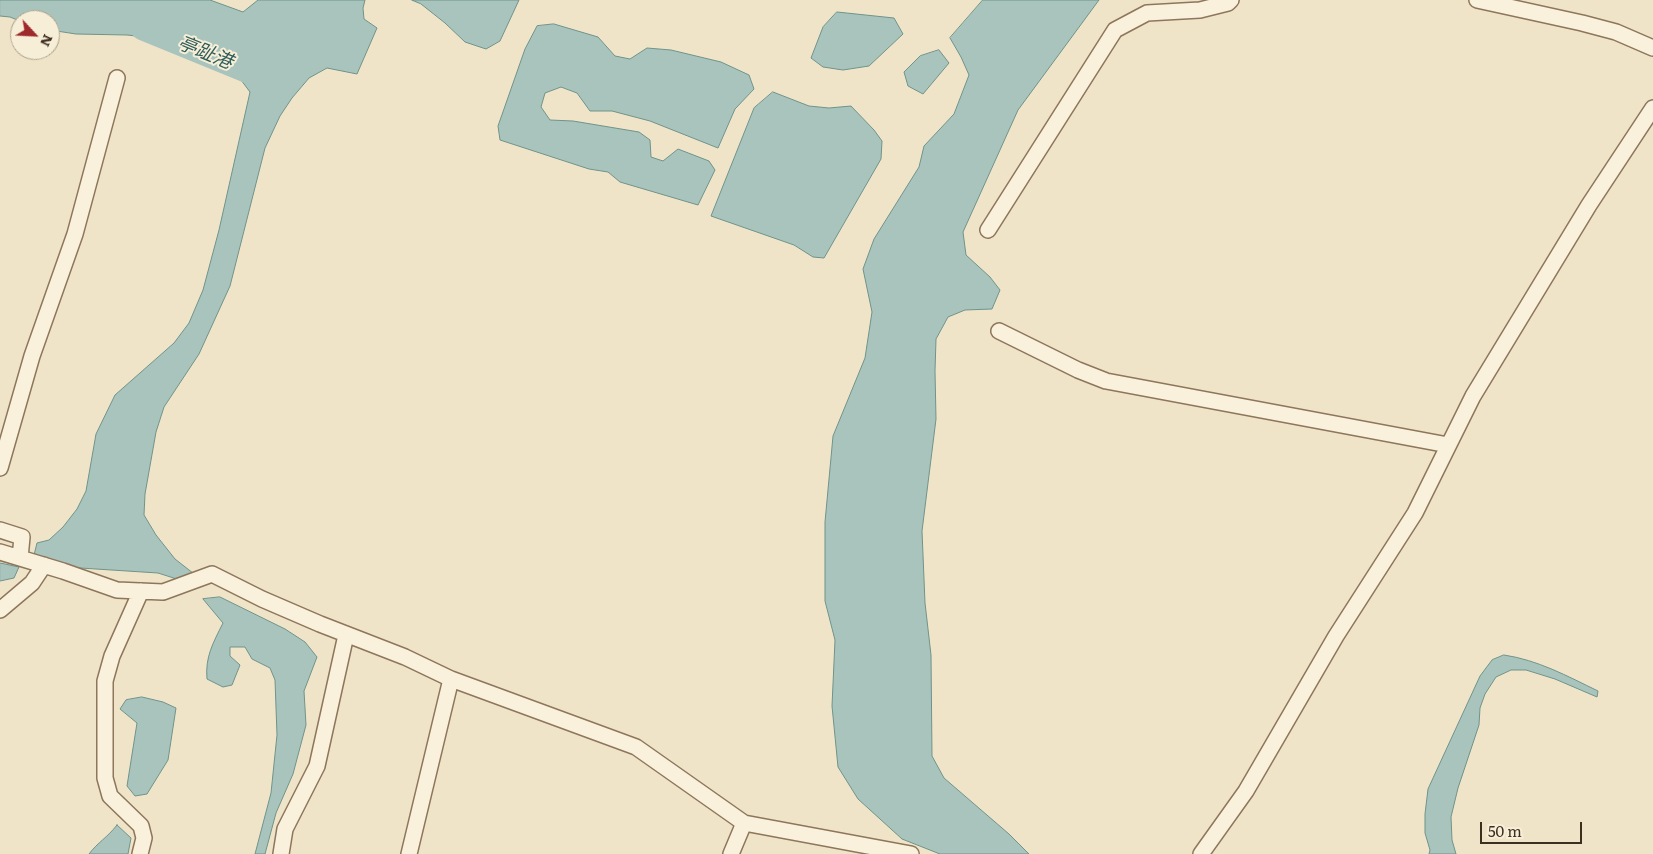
<!DOCTYPE html>
<meta charset="utf-8">
<style>
body{margin:0}
#map{position:relative;width:1653px;height:854px;overflow:hidden;background:#f0e4c8;font-family:Literata,serif}
canvas{display:block}
.north{position:absolute;left:10px;top:10px;width:50px;height:50px;box-sizing:border-box;background:#f7eed8;border:1px solid #ada18e;border-radius:50%;rotate:115deg;font-size:14px;font-weight:700;line-height:20px;text-align:center;color:#3d2e20}
.north::after{content:'';display:block;margin:auto;width:18px;height:22px;background:#9e2a2b;clip-path:polygon(50% 0,100% 100%,50% 72%,0 100%)}
.scale{position:absolute;left:1480px;top:822px;width:102px;height:22px;box-sizing:border-box;border:2px solid #3d2e20;border-top:0;padding-left:6px;font-size:15px;line-height:18px;white-space:nowrap;color:#3d2e20;-webkit-text-stroke:4px #f7eed8;paint-order:stroke}
</style>
<div id="map">
<canvas width="1653" height="854"></canvas>
<div class="north">N</div>
<div class="scale">50 m</div>
</div>
<script>
const context = document.querySelector('canvas').getContext('2d');
context.lineJoin = 'round';
function paint(path, color) { context.fillStyle = color; context.fill(path, 'evenodd'); }
function strokePath(path, color, width, dash) { context.strokeStyle = color; context.lineWidth = width; context.lineCap = dash ? 'butt' : 'round'; context.setLineDash(dash || []); context.stroke(path); }
function drawText(font, color, halo, rows, align = 'center') {
  context.font = font + ' Literata,"Noto Sans SC",serif'; context.lineWidth = 4; context.setLineDash([]); context.textBaseline = 'middle'; context.strokeStyle = halo; context.fillStyle = color; for (const [text, x, y, turn = 0] of rows) {
    context.save(); context.translate(x, y); context.rotate((+turn || 0) * Math.PI / 180); context.textAlign = isNaN(turn) ? turn : align; if (halo) context.strokeText(text, 0, 0); context.fillText(text, 0, 0); context.restore();
  }
}
const water = new Path2D(`
 M0,0H210L243,12L258,0H365L363,8L364,19L377,28L357,74L327,68L309,78L292,98L280,116L265,148L230,286L199,354L164,407L156,432L145,494L144,515L156,535L175,559L198,577L183,581L158,573L65,567L34,555L37,543L49,540L63,527L77,509L86,491L96,434L115,395L174,343L189,323L203,290L219,230L250,92L229,64L214,51L197,43L127,35L76,34L50,30V20L20,21L10,17L0,16Z
 M412,0H519L500,41L486,49L465,42L445,23L421,4Z
 M983,0H1099L1018,110L963,232L966,255L990,277L1000,290L992,309L965,310L948,317L936,339L935,371L936,419L922,531L925,603L931,655L932,756L944,778L1009,834L1029,854H940L902,839L858,799L838,767L832,706L835,640L825,601V522L833,436L865,358L872,312L863,269L874,239L919,167L924,146L954,114L969,75L961,57L950,38Z
 M837,12L894,18L903,34L869,66L843,70L823,67L811,58L823,27Z
 M554,24L598,37L615,56L630,59L647,48L671,50L721,62L749,75L754,89L735,109L718,148L650,121L612,111H590L577,93L561,87L545,93L541,107L550,120L573,121L639,132L650,140L651,157L663,161L678,149L709,161L715,170L698,205L620,182L608,172L589,169L500,140L498,126L525,49L537,26Z
 M939,50L949,63L923,94L908,86L904,72L920,56Z
 M773,92L809,106L829,108L851,106L874,130L882,141L881,159L824,258L813,257L794,245L711,216L754,108Z
 M0,563L19,567L14,578L0,581Z
 M220,597L285,629L305,642L317,657L304,691L306,725L293,774L276,813L265,854H255L271,793L277,735L275,680L270,668L252,659L245,647H230V656L240,665L232,685L223,687L207,679C205,657 213,643 223,623L203,599Z
 M1504,655C1538,660 1567,676 1598,691L1597,697L1555,679L1526,670H1511L1496,677L1485,694L1480,708L1479,725L1458,788L1451,817L1452,840L1456,854H1429L1430,850L1425,833V814L1428,789L1480,676L1492,660Z
 M142,697L163,702L176,708L168,760L147,794L135,796L127,786L137,723L120,709L126,700Z
 M117,825L131,838L128,854H89C98,842 107,838 117,825Z`);
const river = new Path2D(`
 M143,28L258,75`);
const minor = new Path2D(`
 M1477,0L1582,23L1616,32L1653,48
 M988,230L1115,30L1147,13L1200,10L1228,3L1231,0
 M999,331L1078,370L1106,381L1448,445
 M0,468L32,356L75,234L117,78
 M0,530L22,537L20,558
 M0,552L63,571L117,590L163,592L212,574L262,599L320,624L405,657L451,679L636,747L744,823L911,854
 M0,610L32,583L44,565
 M140,854L144,838L141,826L110,796L105,778V681L112,656L141,591
 M281,854L285,829L317,766L346,635
 M409,854L451,679
 M731,854L744,823
 M1201,854L1246,791L1336,636L1415,513L1473,396L1589,205L1653,108`);
const waterNames = [
 ["亭趾港",205,53,22]
];
paint(water, '#a9c4bc');
strokePath(water, '#6f938a', 1);
strokePath(river, '#a9c4bc', 25);
strokePath(minor, '#8d765c', 18);
strokePath(minor, '#faf1dc', 15);
drawText('italic 19px', '#2f5d5a', '#f7eed8', waterNames);
</script>
